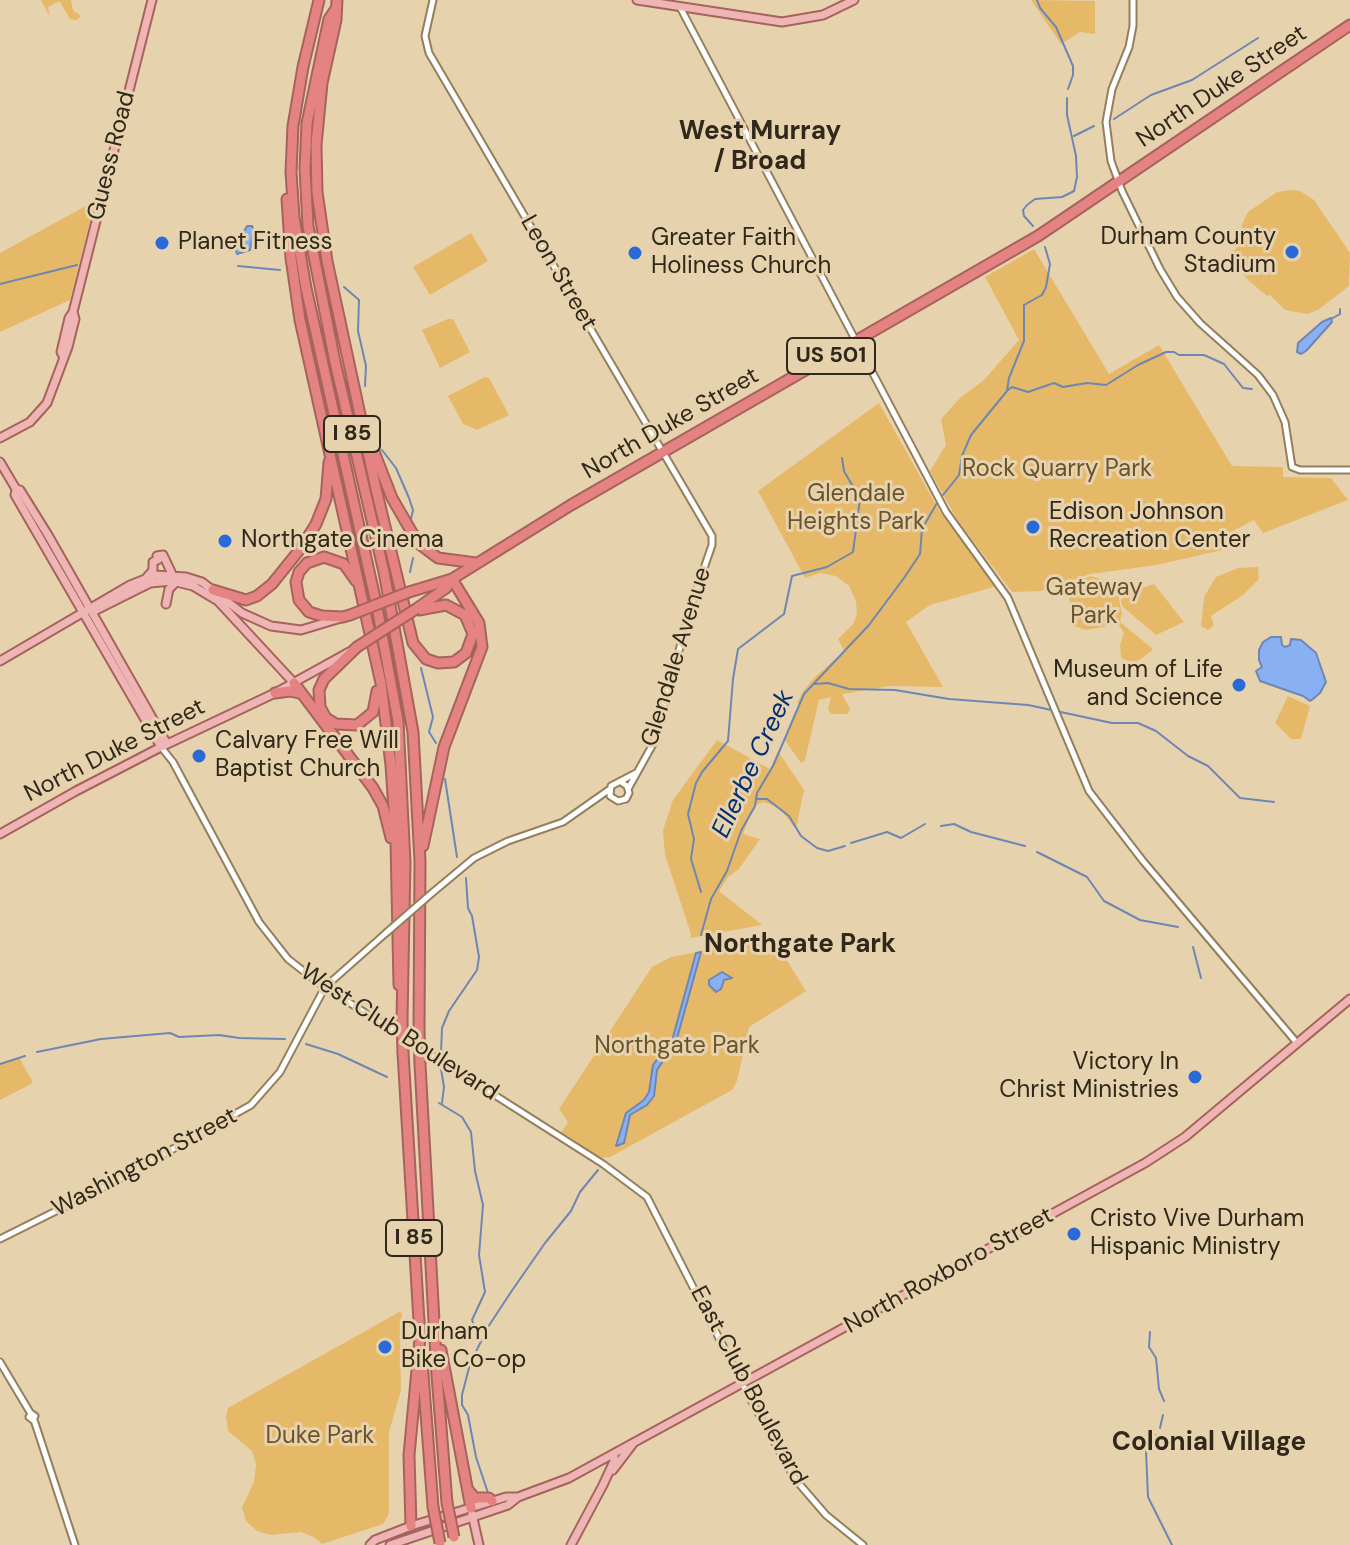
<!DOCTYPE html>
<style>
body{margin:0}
canvas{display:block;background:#e7d2ae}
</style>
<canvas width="1350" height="1545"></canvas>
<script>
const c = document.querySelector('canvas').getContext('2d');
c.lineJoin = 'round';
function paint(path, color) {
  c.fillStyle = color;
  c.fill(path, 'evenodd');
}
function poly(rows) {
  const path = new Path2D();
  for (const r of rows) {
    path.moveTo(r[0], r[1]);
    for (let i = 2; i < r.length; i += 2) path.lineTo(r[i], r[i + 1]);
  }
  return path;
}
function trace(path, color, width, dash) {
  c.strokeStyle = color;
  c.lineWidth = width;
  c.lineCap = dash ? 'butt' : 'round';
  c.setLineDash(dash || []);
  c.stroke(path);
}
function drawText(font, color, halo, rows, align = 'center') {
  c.font = font + ' "DM Sans",sans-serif';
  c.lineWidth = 6;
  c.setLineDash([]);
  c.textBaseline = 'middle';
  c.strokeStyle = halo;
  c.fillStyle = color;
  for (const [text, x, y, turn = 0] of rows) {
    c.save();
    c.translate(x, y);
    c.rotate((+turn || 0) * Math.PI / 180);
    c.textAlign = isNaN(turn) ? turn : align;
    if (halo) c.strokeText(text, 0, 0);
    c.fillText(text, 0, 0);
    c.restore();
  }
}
const green = poly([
 [41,0,71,0,73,10,81,16,77,20,70,19,60,2,57,2,48,7,50,17],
 [1031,0,1095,1,1095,34,1080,32,1061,44],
 [1291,190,1300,191,1314,200,1350,253,1349,286,1318,310,1307,314,1285,310,1270,295,1267,296,1247,279,1229,256,1238,246,1242,224,1248,212,1277,192],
 [95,201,70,300,0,332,0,253],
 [471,233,488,261,430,295,413,267],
 [1034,249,1109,374,1159,345,1232,466,1283,467,1283,477,1331,478,1348,500,1263,533,1254,520,1233,531,1222,550,1157,565,1090,574,1041,591,1012,592,958,521,930,471,946,445,941,419,960,398,984,380,1019,340,985,277],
 [448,319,453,319,470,352,440,368,422,330],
 [485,377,489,378,509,415,477,430,463,424,448,396],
 [879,403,940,512,997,586,930,605,906,622,943,687,890,686,842,694,850,709,848,714,831,714,828,709,831,697,819,700,805,760,801,763,784,739,801,704,797,703,804,690,815,677,844,651,838,639,853,624,857,614,856,601,849,586,836,576,820,573,805,578,758,491],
 [1258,567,1259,579,1243,595,1211,616,1214,625,1208,630,1201,626,1204,597,1216,577,1238,568],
 [1091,576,1115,583,1122,589,1119,599,1122,614,1120,622,1153,649,1144,657,1134,663,1121,658,1120,645,1124,633,1118,624,1086,630,1074,626,1067,587],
 [1154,584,1184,622,1156,635,1123,607,1121,602,1125,590,1136,590],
 [1288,696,1310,706,1301,739,1291,739,1275,723],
 [717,740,770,769,778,751,804,790,796,829,779,808,764,802,754,805,743,834,760,839,739,869,728,877,719,891,762,925,690,938,691,934,665,855,663,830,673,800],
 [745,943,765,943,781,951,806,991,749,1027,737,1081,732,1090,610,1157,600,1158,561,1133,568,1122,559,1109,652,967,671,957],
 [19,1057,33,1083,0,1100,0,1063],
 [401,1311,403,1323,400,1340,401,1390,389,1432,389,1514,383,1524,322,1544,314,1537,301,1532,270,1535,257,1531,246,1521,242,1507,254,1482,256,1464,252,1451,228,1431,226,1417,228,1408]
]);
const water = poly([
 [247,226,252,226,254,230,250,250,237,254,235,248,247,226],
 [1331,318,1332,322,1306,351,1301,354,1297,352,1298,343,1322,322,1331,318],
 [1271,637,1281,637,1282,645,1285,647,1290,645,1291,639,1301,640,1316,653,1326,682,1320,693,1313,699,1310,701,1303,696,1260,681,1256,671,1262,667,1259,660,1259,650,1263,642,1271,637],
 [701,952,676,1042,657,1070,654,1096,647,1105,630,1115,624,1143,616,1146,626,1113,644,1100,649,1092,653,1065,673,1037,696,953,701,952],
 [722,972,732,978,724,980,721,989,716,992,709,985,709,980,722,972]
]);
const stream = poly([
 [1037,0,1040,8,1056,27,1073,66,1073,75,1068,89],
 [1114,119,1151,95,1192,80,1258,38],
 [1074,136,1094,126],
 [1033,226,1024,216,1023,210,1027,205,1035,199,1062,197,1074,191,1077,177,1076,156,1067,115,1067,98],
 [238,266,280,270],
 [0,284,77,265],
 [344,287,359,300,358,331,366,366,365,386],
 [1331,319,1340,314,1340,309],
 [1008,390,1012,387,1028,392,1054,383,1063,387,1087,383,1106,385,1138,365,1166,352,1174,352,1179,355,1204,355,1224,364,1243,388,1252,389],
 [382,450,396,468,409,498,413,510,411,519],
 [943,495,959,475,962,456,971,435,1007,391,1009,378,1024,341,1024,305,1042,295,1046,287,1050,264,1045,247],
 [410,572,413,558],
 [421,668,433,717,429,732,436,743],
 [814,684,828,683,849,689,895,690,949,699,1028,705,1112,723,1138,723,1156,731,1188,756,1208,766,1240,798,1274,802],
 [445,779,457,857],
 [757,799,767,799,789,816,801,836,817,848,828,851,845,846],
 [941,826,954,824,971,832,1025,846],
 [851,843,887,832,901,838,925,824],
 [1037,852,1087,877,1104,901,1140,920,1178,927],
 [701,892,691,859,694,839,688,814,696,783,702,772,728,741,733,679,738,649,784,614,792,576,827,567,853,552,860,499,844,471,842,458],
 [701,935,711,899,727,871,741,831,755,806,757,793,773,766,804,694,869,625,904,578,920,554,922,529,937,503],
 [1193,947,1201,978],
 [306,1044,338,1054,387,1077],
 [37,1052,101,1039,170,1033,179,1037,219,1035,239,1038,285,1039],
 [441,1052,442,1028,449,1011,477,970,479,957,472,916,468,908,466,878],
 [0,1064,25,1056],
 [441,1069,444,1087,442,1103],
 [439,1103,462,1117,471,1132,475,1171,483,1205,479,1255,485,1292,472,1320,480,1341],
 [1150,1332,1149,1347,1156,1358,1159,1389,1164,1401],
 [1160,1428,1163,1415],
 [1155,1435,1148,1443,1146,1451,1148,1497,1172,1545],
 [488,1493,476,1457,468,1415,462,1405,462,1395,470,1364,488,1327,511,1292,545,1243,571,1211,580,1192,598,1170]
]);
const minor = poly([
 [433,0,425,36,429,53,712,536,712,545,693,600,653,744,628,789],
 [1133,0,1133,26,1129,47,1112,89,1106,122,1111,161,1122,191,1160,269,1177,297,1200,323,1258,375,1273,395,1285,422,1292,467,1300,470,1350,470],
 [680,7,946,512,1008,598,1089,791,1143,861,1297,1043],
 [161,747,173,762,259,922,288,959,320,984,603,1164,647,1197,746,1391,795,1479,826,1515,863,1545],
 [621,782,627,786,629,793,626,799,618,801,610,796,611,786,636,773],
 [432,893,474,858,508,841,563,822,610,789],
 [0,1239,116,1181,251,1105,280,1072,325,987,386,933],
 [0,1362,31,1414],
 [32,1414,35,1416,33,1420,29,1417,32,1414],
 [34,1420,75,1545]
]);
const major = poly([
 [637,0,782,22,823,15,854,0],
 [63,356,61,352,69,318,73,312,152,0],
 [0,438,30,422,47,403,68,347,75,319,73,312],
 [0,462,16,489,15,495,161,747],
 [16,489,20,490,48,535,167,744],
 [157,556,163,555,173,576],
 [147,577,153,570,153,562,159,559],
 [166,604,169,589,176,582],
 [92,612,150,583,172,581,193,586,218,601,294,683],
 [0,661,130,585,155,575,186,577,202,582,242,613,271,626,301,630,341,618],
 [0,834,76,791,161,747,275,693,349,652],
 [613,1470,632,1445],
 [472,1514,479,1545],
 [370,1545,375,1540,411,1526,506,1497,518,1497,569,1478,1145,1163,1185,1137,1350,999],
 [390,1545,508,1505,518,1497],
 [571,1545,603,1485,614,1461,614,1455]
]);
const highway = poly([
 [319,0,303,67,293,126,291,172,294,217,306,288,377,607,398,721,405,863,402,1020],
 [337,0,336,20,322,83,316,145,317,192,327,261,376,489,413,643,426,659,438,663,454,662,466,653,473,634,465,615,446,605,419,610],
 [335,10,329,19,307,123,305,168,308,226,335,362,384,572,413,732,420,861,419,1031],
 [287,199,291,258,300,320,381,683,391,765,396,841,399,985],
 [373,449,392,498,418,543,438,558,476,563],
 [213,590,246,600,257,596,272,584,301,548,316,524,326,499,329,462],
 [409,592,452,579],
 [416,609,446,588,452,579,571,505,1038,236,1350,25],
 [350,615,343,617,322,616,309,612,299,600,296,582,299,572,307,563,324,557,344,564,356,581],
 [357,647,324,679,319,690,320,707,326,718,336,724,357,725,373,712,377,691],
 [294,683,373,788,383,806,391,838],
 [275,693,290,691,299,693],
 [423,846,444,747,482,647,479,623,452,579],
 [403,1053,420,1338,409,1455,411,1526],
 [420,1064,437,1376,447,1503],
 [441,1350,471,1508],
 [422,1361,433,1507],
 [469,1491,475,1498,489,1498,492,1501]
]);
const minorBridge = poly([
 [386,933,432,893]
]);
const highwayBridge = poly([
 [350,615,409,592],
 [357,647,416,609],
 [402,1020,403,1053],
 [419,1031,420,1064],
 [447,1503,454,1537],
 [433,1507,440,1543]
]);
const markers = [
 [162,243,8,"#2a6ad7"],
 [1292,252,8,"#2a6ad7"],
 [635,253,8,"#2a6ad7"],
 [1033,527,8,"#2a6ad7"],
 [225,541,8,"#2a6ad7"],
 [1239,685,8,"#2a6ad7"],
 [199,756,8,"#2a6ad7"],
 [1195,1077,8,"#2a6ad7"],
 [1074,1234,8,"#2a6ad7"],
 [385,1347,8,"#2a6ad7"]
];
const shields = [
 [831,356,88],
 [352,434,56],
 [414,1238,56]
];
const shieldNames = [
 ["US 501",831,356],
 ["I 85",352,434],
 ["I 85",414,1238]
];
const streetNames = [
 ["North Duke Street",1222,87,-34],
 ["Guess Road",112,156,-76],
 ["Leon Street",558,273,60],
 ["North Duke Street",671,424,-30],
 ["Glendale Avenue",677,657,-73],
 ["North Duke Street",115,751,-27],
 ["West Club Boulevard",399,1033,33],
 ["Washington Street",145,1163,-28],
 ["North Roxboro Street",949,1271,-29],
 ["East Club Boulevard",748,1386,62]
];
const poiNames = [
 ["Durham County",1276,238,"right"],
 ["Stadium",1276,266,"right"],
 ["Greater Faith",651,239],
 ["Holiness Church",651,267],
 ["Planet Fitness",178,243],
 ["Edison Johnson",1049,513],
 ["Recreation Center",1049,541],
 ["Northgate Cinema",241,541],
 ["Museum of Life",1223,671,"right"],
 ["and Science",1223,699,"right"],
 ["Calvary Free Will",215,742],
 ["Baptist Church",215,770],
 ["Victory In",1179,1063,"right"],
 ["Christ Ministries",1179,1091,"right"],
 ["Cristo Vive Durham",1090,1220],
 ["Hispanic Ministry",1090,1248],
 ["Durham",401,1333],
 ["Bike Co-op",401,1361]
];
const parkNames = [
 ["Rock Quarry Park",1057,470],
 ["Glendale",856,495],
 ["Heights Park",856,523],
 ["Gateway",1094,589],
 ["Park",1094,617],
 ["Northgate Park",677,1047],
 ["Duke Park",320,1437]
];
const neighbourhoodNames = [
 ["West Murray",760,132],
 ["/ Broad",760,162],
 ["Northgate Park",800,945],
 ["Colonial Village",1209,1443]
];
const waterNames = [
 ["Ellerbe Creek",754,764,-65]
];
paint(green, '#e6b968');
paint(water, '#89b0f3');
trace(water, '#6e87b2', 2);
trace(stream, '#6e87b2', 2);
trace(minor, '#927f5d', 9);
trace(major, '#a6635e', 11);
trace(highway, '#a6635e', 13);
trace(minor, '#fff', 5);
trace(major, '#efb5b5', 7);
trace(highway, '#e58383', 9);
trace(minorBridge, '#927f5d', 9, []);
trace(highwayBridge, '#a6635e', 13, []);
trace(minorBridge, '#fff', 5);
trace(highwayBridge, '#e58383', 9);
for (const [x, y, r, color] of markers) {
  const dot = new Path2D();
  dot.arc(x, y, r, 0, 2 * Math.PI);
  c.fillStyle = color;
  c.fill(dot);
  trace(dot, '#e7d2ae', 3);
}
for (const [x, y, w] of shields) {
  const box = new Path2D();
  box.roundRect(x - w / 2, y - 18, w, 36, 6);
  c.fillStyle = '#e7d2ae';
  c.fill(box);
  trace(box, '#30281a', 2);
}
drawText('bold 22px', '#30281a', null, shieldNames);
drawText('24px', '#30281a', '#e7d2ae', streetNames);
drawText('24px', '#30281a', '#e7d2ae', poiNames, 'left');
drawText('24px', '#6a542b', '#e7d2ae', parkNames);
drawText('bold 26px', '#30281a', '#e7d2ae', neighbourhoodNames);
drawText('italic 26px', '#032e74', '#e7d2ae', waterNames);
</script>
